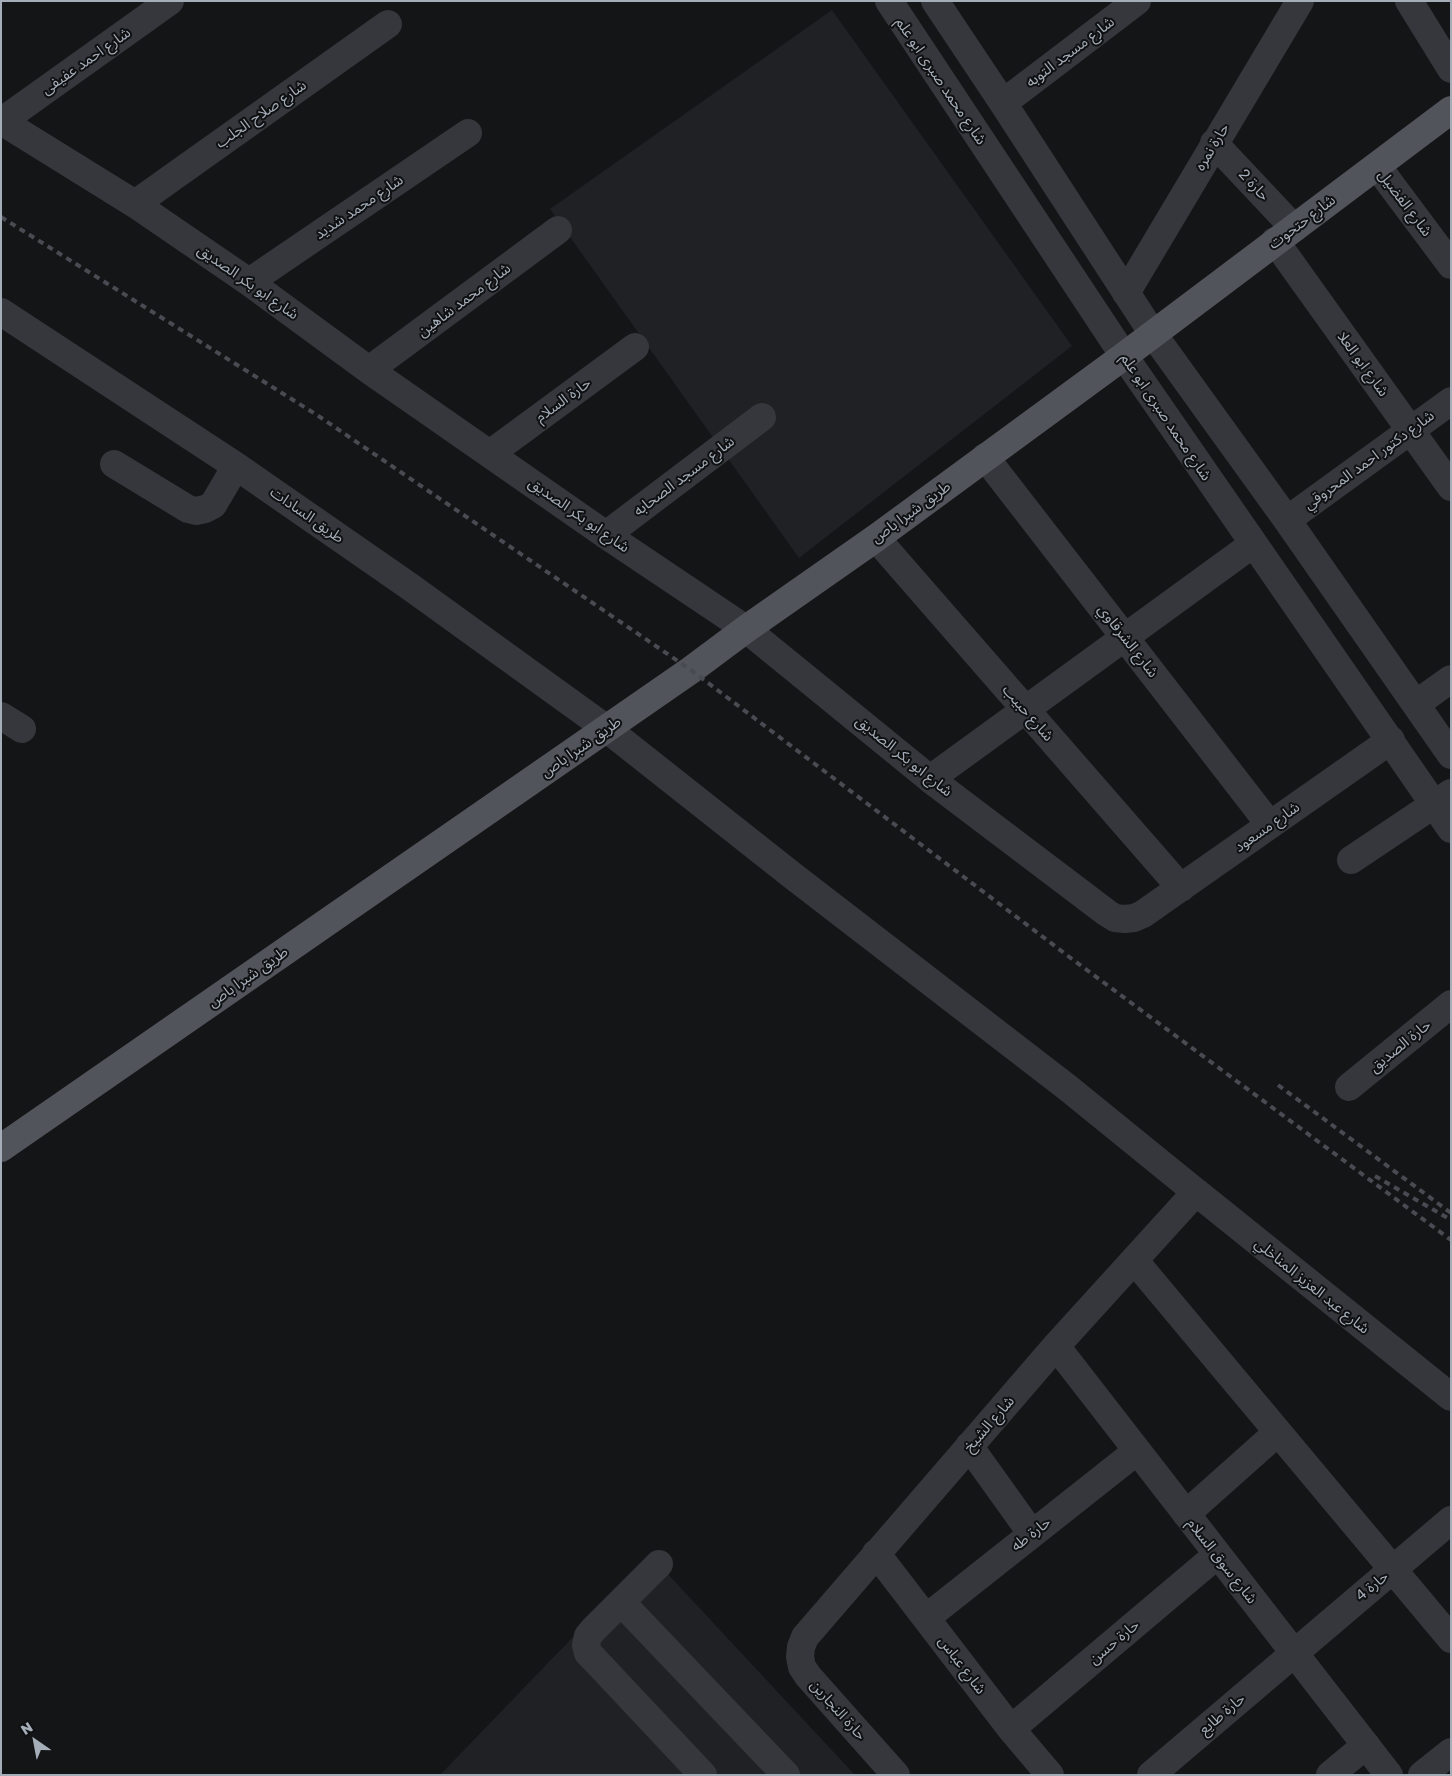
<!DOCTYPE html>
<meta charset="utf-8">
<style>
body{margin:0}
#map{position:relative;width:1452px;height:1776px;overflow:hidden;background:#141517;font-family:"Golos Text",sans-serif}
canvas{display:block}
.frame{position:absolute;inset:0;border:2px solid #a5adb8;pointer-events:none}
.north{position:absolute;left:10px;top:1716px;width:50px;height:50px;-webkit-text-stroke:4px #0f1012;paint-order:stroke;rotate:327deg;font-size:14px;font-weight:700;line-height:20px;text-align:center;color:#a5adb8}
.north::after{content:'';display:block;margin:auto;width:18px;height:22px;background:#a5adb8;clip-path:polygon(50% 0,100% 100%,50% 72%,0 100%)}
</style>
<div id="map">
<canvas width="1452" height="1776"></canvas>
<div class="frame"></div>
<div class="north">N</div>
</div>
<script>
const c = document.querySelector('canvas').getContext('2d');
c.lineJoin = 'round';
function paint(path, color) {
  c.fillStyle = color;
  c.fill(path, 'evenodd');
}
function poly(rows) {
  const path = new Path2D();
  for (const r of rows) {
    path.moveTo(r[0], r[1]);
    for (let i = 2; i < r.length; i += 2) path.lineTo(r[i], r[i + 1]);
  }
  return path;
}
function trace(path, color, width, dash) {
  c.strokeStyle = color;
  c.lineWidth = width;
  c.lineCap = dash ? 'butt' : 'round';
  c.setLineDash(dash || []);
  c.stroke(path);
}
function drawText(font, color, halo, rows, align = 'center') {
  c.font = font + ' "Golos Text","Noto Sans Arabic",sans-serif';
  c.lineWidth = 4;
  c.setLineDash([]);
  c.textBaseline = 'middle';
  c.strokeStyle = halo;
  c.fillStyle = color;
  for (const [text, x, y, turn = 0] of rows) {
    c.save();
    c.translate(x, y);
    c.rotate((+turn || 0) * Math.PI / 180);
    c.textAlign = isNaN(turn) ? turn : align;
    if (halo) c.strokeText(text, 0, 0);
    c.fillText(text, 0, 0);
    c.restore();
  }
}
const built = poly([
 [832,10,1072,346,799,558,550,209],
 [651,1556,855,1775,440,1775]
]);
const minor = poly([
 [889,1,1124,356,1451,829],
 [935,1,1003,103,1153,334,1287,520,1451,755],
 [1409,1,1451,69],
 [1003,103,1137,1],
 [1,121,135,204,249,282,369,370,606,535,746,629,930,779,1107,913,1115,918,1125,919,1134,918,1143,914,1391,740],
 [2,121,170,1],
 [1214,143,1294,228],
 [1377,166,1451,265],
 [135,204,388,24],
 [1275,241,1451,487],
 [249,282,468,133],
 [1126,293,1300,1],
 [1,312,236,466,409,586,607,729,793,876,1068,1088,1196,1192],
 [369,370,558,230],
 [491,453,635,347],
 [985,457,1270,825],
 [114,464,188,509,196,511,205,509,213,505,236,466],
 [1287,520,1451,401],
 [606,535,762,417],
 [876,538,1181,888],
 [1416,704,1451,679],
 [1,716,22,729],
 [930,779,1253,544],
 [1351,860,1451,793],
 [1349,1087,1451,1004],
 [1134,1260,1451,1639],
 [1056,1346,1389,1775],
 [969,1446,1032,1534],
 [1186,1514,1278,1432],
 [876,1553,1011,1729,1050,1775],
 [659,1564,593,1630,588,1636,586,1645,588,1653,594,1659,703,1775],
 [621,1602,786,1775],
 [926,1618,1137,1451],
 [1011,1729,1217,1555],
 [896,1775,808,1676,802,1667,800,1657,801,1647,805,1637,1056,1346,1196,1192,1451,1397],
 [1151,1775,1451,1520],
 [1330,1775,1366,1745],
 [1422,1775,1451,1752]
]);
const major = poly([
 [1,1148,691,670,746,629,876,538,1124,356,1451,110]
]);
const rail = poly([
 [1,217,317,415,691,670,1072,959,1451,1240],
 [1278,1085,1451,1213],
 [1375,1176,1451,1220]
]);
const streetNames = [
 ["شارع مسجد التوبه",1070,52,-37],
 ["شارع احمد عفيفى",86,61,-35],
 ["شارع محمد صبرى ابو علم",941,81,56],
 ["شارع صلاح الجلب",261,114,-35],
 ["حارة نمره",1212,147,-59],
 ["حارة 2",1254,185,47],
 ["شارع الفضيل",1405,203,53],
 ["شارع محمد شديد",359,207,-34],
 ["شارع حتحوت",1302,222,-37],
 ["شارع ابو بكر الصديق",248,282,35],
 ["شارع محمد شاهين",464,300,-37],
 ["شارع ابو العلا",1363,364,54],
 ["حارة السلام",563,400,-36],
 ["شارع محمد صبرى ابو علم",1166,417,56],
 ["شارع دكتور احمد المحروقي",1369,460,-36],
 ["شارع مسجد الصحابه",684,476,-37],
 ["طريق شبرا باص",911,512,-36],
 ["طريق السادات",307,515,35],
 ["شارع ابو بكر الصديق",579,515,35],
 ["شارع الشرقاوي",1128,641,52],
 ["شارع حبيب",1028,713,49],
 ["طريق شبرا باص",581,747,-35],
 ["شارع ابو بكر الصديق",904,756,39],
 ["شارع مسعود",1267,827,-35],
 ["طريق شبرا باص",248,977,-35],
 ["حارة الصديق",1400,1046,-39],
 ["شارع عبد العزيز المناخلي",1312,1286,39],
 ["شارع الشيخ",989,1424,-49],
 ["حارة طه",1031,1534,-38],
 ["شارع سوق السلام",1222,1561,52],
 ["حارة 4",1372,1586,-40],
 ["حارة حسن",1114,1642,-40],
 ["شارع عباس",962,1665,53],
 ["حارة النجارين",838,1710,48],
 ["حارة طايع",1222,1714,-40]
];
paint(built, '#202124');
trace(minor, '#35373c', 28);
trace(major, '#51545b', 28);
trace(rail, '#484b51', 4, [6, 5]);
drawText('15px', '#a5adb8', '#0f1012', streetNames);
</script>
